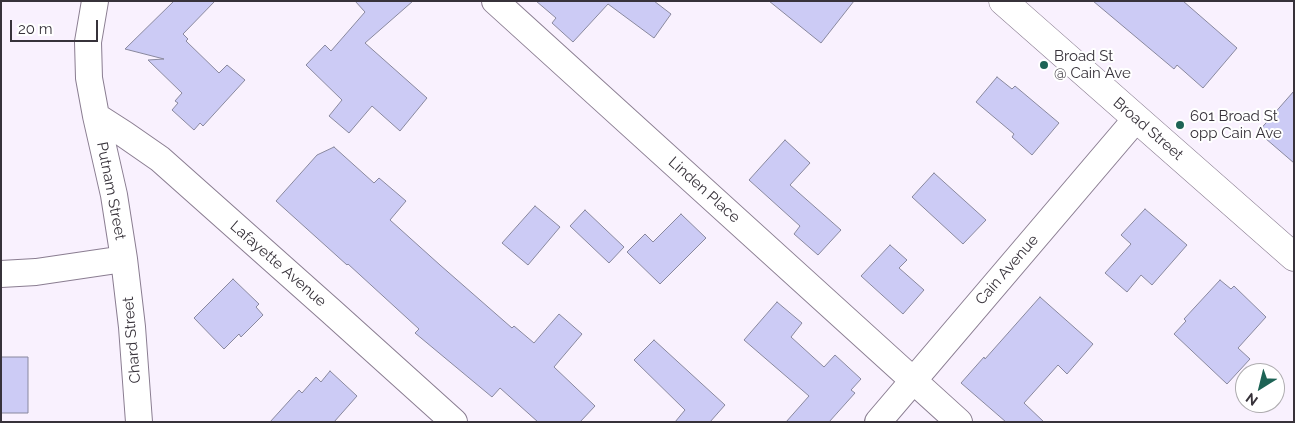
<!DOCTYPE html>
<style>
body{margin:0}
#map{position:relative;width:1295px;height:423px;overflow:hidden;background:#f9f1fe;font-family:Raleway,sans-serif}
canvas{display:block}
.frame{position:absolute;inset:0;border:2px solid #37323a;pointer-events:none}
.north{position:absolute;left:1235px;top:363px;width:50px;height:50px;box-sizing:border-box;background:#fff;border:1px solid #afadb0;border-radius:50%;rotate:216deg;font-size:14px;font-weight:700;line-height:20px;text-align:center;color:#37323a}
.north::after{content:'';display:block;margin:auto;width:18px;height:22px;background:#1d6355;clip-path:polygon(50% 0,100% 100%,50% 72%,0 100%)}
.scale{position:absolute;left:10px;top:20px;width:88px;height:22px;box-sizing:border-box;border:2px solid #37323a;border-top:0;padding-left:6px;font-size:15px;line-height:18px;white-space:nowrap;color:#37323a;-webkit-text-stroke:4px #fff;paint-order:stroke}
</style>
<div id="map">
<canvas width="1295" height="423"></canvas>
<div class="frame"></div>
<div class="north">N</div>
<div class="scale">20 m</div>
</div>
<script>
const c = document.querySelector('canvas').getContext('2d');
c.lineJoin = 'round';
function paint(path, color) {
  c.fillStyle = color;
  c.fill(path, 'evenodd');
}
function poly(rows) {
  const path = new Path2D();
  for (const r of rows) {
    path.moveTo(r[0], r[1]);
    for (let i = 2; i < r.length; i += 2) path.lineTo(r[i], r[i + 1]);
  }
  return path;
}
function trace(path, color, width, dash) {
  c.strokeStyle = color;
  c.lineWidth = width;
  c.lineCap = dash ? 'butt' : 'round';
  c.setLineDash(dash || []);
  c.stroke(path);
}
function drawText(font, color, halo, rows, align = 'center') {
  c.font = font + ' Raleway,sans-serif';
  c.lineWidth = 4;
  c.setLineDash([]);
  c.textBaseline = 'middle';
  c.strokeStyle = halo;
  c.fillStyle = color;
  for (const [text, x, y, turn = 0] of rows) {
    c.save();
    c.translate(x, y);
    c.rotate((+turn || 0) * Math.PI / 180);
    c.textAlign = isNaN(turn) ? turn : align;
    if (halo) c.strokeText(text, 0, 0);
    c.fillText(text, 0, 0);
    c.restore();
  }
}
const building = poly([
 [174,1,215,1,183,34,188,39,186,41,219,73,227,65,245,80,203,126,200,123,194,130,172,110,178,103,175,101,182,93,148,60,164,59,125,49,174,1],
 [355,1,413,1,365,43,427,98,400,131,372,106,349,133,329,116,342,100,306,65,325,45,331,51,365,12,355,1],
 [536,1,654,1,671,14,654,38,608,4,573,42,552,23,556,18,536,1],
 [769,1,854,1,821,43,769,1],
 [1093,1,1183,1,1237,48,1203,88,1177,65,1174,69,1093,1],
 [997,77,1012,89,1015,86,1059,123,1032,155,1012,137,1014,134,976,102,997,77],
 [1294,91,1294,163,1258,132,1294,91],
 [785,140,810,163,790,185,841,230,818,255,794,234,800,226,749,180,785,140],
 [334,147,374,183,379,178,406,201,390,220,440,265,512,328,514,326,534,343,559,314,582,334,554,367,595,406,580,422,538,422,500,388,492,397,415,333,419,329,348,264,347,265,276,201,317,155,334,147],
 [934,173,986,220,963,244,912,197,934,173],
 [535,206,560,227,528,265,502,243,535,206],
 [1145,209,1187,245,1152,285,1141,275,1127,292,1105,273,1131,244,1121,235,1145,209],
 [585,210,624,247,609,263,570,226,585,210],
 [681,214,706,238,660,284,627,252,645,234,653,242,681,214],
 [890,245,907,260,899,268,924,290,903,314,861,276,890,245],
 [233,279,259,304,256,307,263,315,241,337,239,334,224,349,194,318,233,279],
 [1220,280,1231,289,1234,286,1266,317,1238,348,1250,359,1227,384,1174,334,1186,321,1184,319,1220,280],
 [1040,297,1093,344,1067,374,1058,365,1024,403,1044,422,1006,422,961,383,984,357,985,359,1040,297],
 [777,302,802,323,791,337,824,367,835,355,861,379,851,390,855,393,829,422,786,422,809,396,744,340,777,302],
 [654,340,725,405,710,422,675,422,685,410,634,360,654,340],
 [1,357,28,357,28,413,1,413,1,357],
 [330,371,357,396,334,422,270,422,299,390,302,393,316,377,321,382,330,371]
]);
const minor = poly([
 [495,1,959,422],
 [96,116,124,134,160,159,332,312,454,422],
 [124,259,132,327,139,422],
 [1,274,36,272,124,259,114,195,96,116,89,78,88,42,95,1],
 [878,422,1136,119]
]);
const secondary = poly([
 [1003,1,1294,257]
]);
const markers = [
 [1044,65,5,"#1d6355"],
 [1180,125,5,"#1d6355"]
];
const poiNames = [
 ["Broad St",1054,56],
 ["@ Cain Ave",1054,73],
 ["601 Broad St",1190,116],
 ["opp Cain Ave",1190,133]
];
const streetNames = [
 ["Broad Street",1148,129,41],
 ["Linden Place",704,190,42],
 ["Putnam Street",111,191,79],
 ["Lafayette Avenue",278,264,41],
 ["Cain Avenue",1007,270,-49],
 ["Chard Street",132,340,-95]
];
paint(building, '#cccbf5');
trace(building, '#89889e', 1);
trace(minor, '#8a7d91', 28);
trace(secondary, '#8a7d91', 29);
trace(minor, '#fff', 26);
trace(secondary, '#fff', 28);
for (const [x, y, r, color] of markers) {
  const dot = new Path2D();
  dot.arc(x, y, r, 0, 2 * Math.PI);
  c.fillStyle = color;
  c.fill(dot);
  trace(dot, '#fff', 2);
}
drawText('15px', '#37323a', '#fff', poiNames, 'left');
drawText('15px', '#37323a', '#fff', streetNames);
</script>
